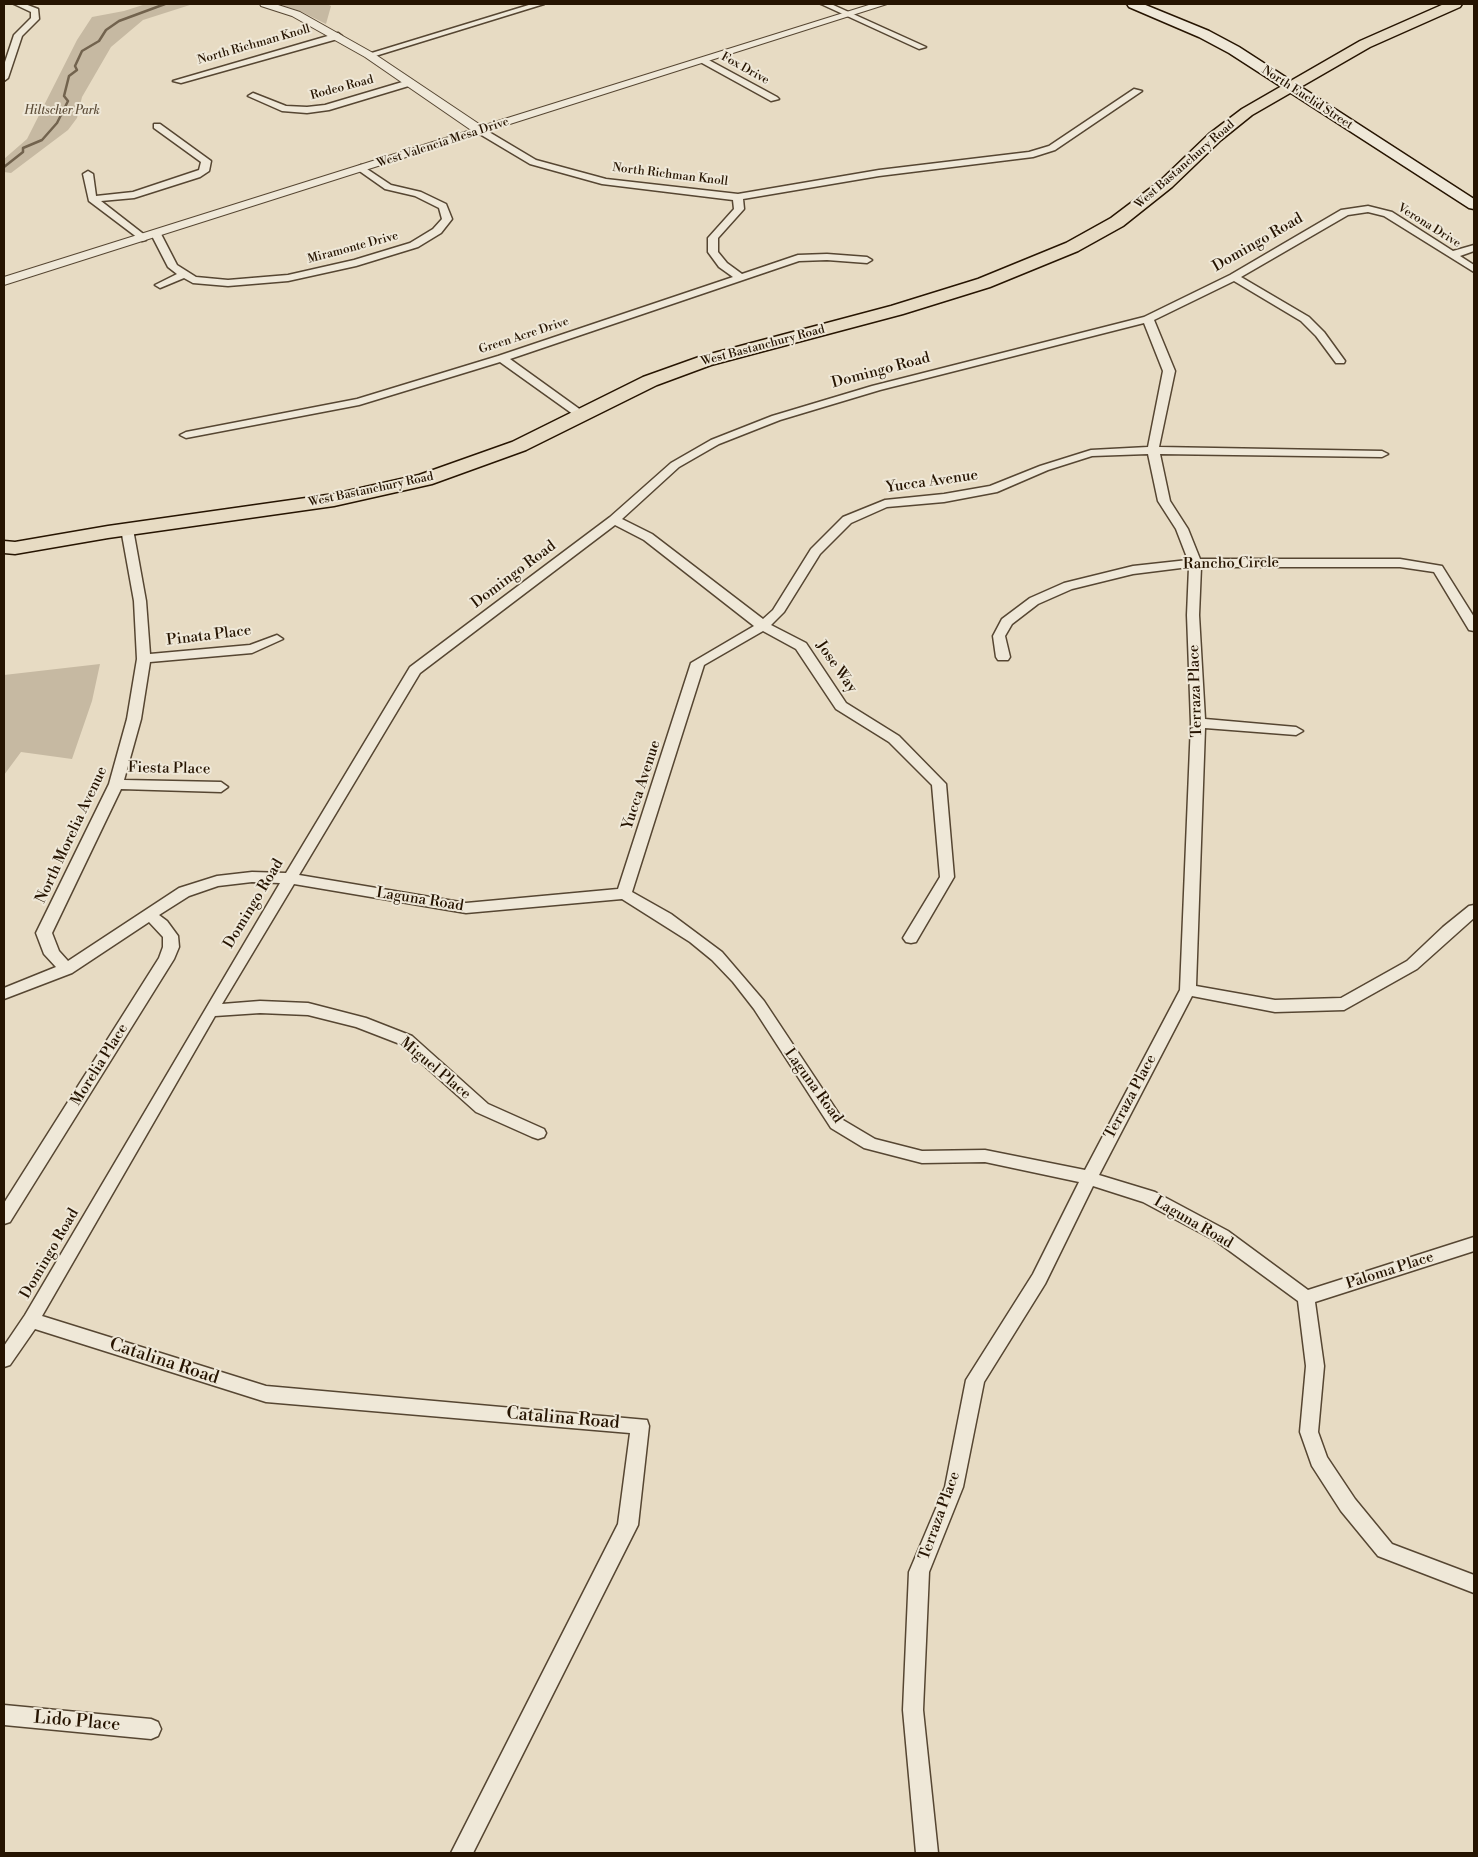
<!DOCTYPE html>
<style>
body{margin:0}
#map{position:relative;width:1478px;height:1857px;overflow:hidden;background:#e7dbc3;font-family:"Libre Bodoni",serif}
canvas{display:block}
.frame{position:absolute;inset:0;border:5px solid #261401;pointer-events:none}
</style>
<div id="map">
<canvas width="1478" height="1857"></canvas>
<div class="frame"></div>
</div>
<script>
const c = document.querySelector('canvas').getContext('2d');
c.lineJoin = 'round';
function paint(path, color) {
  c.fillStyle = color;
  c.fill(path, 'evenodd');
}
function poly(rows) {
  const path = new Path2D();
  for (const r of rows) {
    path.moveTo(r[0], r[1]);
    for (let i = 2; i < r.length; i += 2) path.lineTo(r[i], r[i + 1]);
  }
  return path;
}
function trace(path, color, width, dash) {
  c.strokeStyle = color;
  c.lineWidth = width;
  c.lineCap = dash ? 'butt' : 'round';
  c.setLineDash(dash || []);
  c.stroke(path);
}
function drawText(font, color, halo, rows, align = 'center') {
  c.font = font + ' "Libre Bodoni",serif';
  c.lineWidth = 4;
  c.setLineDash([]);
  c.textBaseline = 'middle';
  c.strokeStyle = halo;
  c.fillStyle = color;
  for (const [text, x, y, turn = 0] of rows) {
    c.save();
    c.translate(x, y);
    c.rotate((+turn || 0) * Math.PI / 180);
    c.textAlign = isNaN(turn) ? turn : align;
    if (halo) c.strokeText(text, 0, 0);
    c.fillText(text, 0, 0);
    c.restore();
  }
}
const green = poly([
 [146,4,193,4,143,20,111,47,82,97,77,118,68,130,11,173,4,172,4,159,27,139,77,40,92,17,124,11],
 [278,4,327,4,331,6,326,24,300,11],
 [100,664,92,701,72,759,21,752,4,775,4,675]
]);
const stream = poly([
 [4,167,23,152,23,148,42,140,57,123,68,101,64,96,69,76,77,70,75,66,82,51,99,41,106,30,119,21,165,4]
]);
const minor = poly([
 [14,4,25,4,38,9,39,19,22,36,8,78,4,81,4,65,14,35,31,18,31,12,14,4],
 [532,4,544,4,372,57,365,55,532,4],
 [821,4,831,4,926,47,919,49,821,4],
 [338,33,342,36,341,38,181,83,173,81,338,33],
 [705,58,777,97,779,99,771,101,702,63,701,61,705,58],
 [409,80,414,83,412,85,329,110,307,113,282,111,248,96,253,93,286,106,307,107,325,105,409,80],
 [1134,89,1142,91,1055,150,1033,157,879,176,743,199,744,209,718,238,718,252,727,263,742,274,798,255,827,254,867,257,872,260,867,263,827,260,799,261,510,359,585,413,585,417,577,417,500,362,359,405,186,438,180,435,186,432,357,399,498,356,733,277,719,267,708,252,708,238,734,209,733,200,602,184,530,164,478,133,478,129,484,129,536,160,606,179,738,194,879,170,1029,152,1049,146,1134,89],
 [154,124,160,124,211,161,209,171,200,177,134,198,101,201,146,236,146,240,142,241,89,201,83,174,88,171,93,174,96,196,133,192,199,170,201,162,154,128,154,124],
 [361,165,391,185,421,192,446,204,452,219,441,233,418,247,356,266,288,281,228,286,193,283,184,278,160,288,155,285,177,274,168,267,151,234,156,231,161,234,177,265,196,277,228,280,288,275,354,260,410,243,433,229,442,219,439,208,415,196,385,189,358,170,356,168,361,165],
 [1368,206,1392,212,1453,251,1474,245,1474,251,1460,256,1474,265,1474,272,1384,216,1368,212,1348,215,1241,277,1309,317,1324,332,1345,361,1344,363,1336,363,1316,336,1301,321,1234,281,1154,320,1175,371,1159,447,1382,451,1388,454,1382,457,1160,454,1170,501,1188,529,1200,559,1400,559,1442,566,1474,617,1474,631,1469,630,1434,572,1400,567,1201,567,1199,615,1205,719,1296,727,1303,731,1296,735,1205,728,1196,986,1275,1000,1341,998,1407,961,1443,927,1469,906,1474,905,1474,918,1417,969,1344,1010,1275,1012,1192,996,1099,1175,1155,1192,1228,1231,1308,1290,1474,1237,1474,1251,1315,1302,1324,1366,1318,1432,1327,1457,1355,1499,1392,1544,1474,1575,1474,1593,1378,1556,1341,1511,1312,1466,1300,1432,1306,1366,1298,1301,1216,1241,1143,1202,1093,1186,1045,1284,984,1382,963,1487,929,1572,923,1710,938,1853,916,1853,903,1710,909,1572,945,1487,966,1380,1033,1274,1079,1182,985,1162,922,1163,864,1148,831,1128,754,1009,733,982,712,960,690,942,622,899,466,913,294,884,222,1004,260,1001,308,1003,366,1018,412,1036,488,1104,544,1129,546,1133,544,1137,538,1139,532,1137,476,1112,400,1044,356,1027,308,1015,260,1013,215,1016,42,1316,266,1386,647,1420,649,1426,638,1525,473,1853,451,1853,618,1524,630,1433,266,1402,35,1329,10,1365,4,1367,4,1346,25,1315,280,883,252,882,218,886,189,896,159,915,167,921,178,936,179,947,174,959,10,1222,4,1224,4,1203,159,958,163,947,163,937,149,922,72,973,4,999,4,988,56,967,44,954,36,933,109,784,127,719,137,659,134,601,121,529,127,525,133,529,146,601,150,654,250,645,277,635,283,639,252,653,150,662,141,719,124,780,221,782,228,787,221,792,121,789,52,933,59,951,68,961,179,888,217,876,252,872,286,873,410,667,610,517,671,463,711,440,772,416,872,386,1144,317,1230,275,1341,210,1368,206],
 [1144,323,1163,371,1148,447,1091,450,1040,466,990,486,944,494,885,500,843,517,811,549,773,610,763,619,652,534,622,519,679,467,719,444,780,420,880,390,1144,323],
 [1148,454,1158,501,1176,529,1188,560,1133,566,1064,583,1030,598,1002,619,993,636,996,657,998,660,1008,660,1010,657,1005,636,1012,624,1038,604,1072,589,1133,574,1189,567,1187,615,1191,723,1180,990,1085,1170,985,1150,922,1151,875,1139,843,1120,764,1001,722,952,671,914,632,892,704,665,763,631,796,649,836,709,889,742,932,785,940,877,903,938,906,942,911,943,916,942,954,877,946,784,899,736,846,703,806,643,771,625,784,612,820,554,851,523,887,507,944,502,997,492,1048,470,1092,456,1148,454],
 [615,525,644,540,754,626,691,663,618,889,466,903,299,875,420,673,615,525],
 [4,1705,151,1719,158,1722,161,1729,158,1736,151,1739,4,1725,4,1705]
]);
const tertiary = poly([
 [260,4,275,4,300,12,373,53,482,126,872,4,887,4,4,285,4,277,471,130,365,57,292,16,261,6,260,4]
]);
const secondary = poly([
 [1127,4,1143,4,1209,31,1239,47,1474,199,1474,209,1469,208,1229,53,1199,37,1129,7,1127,4]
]);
const primary = poly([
 [1444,4,1462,4,1460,7,1370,47,1252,115,1221,140,1172,187,1123,226,1078,251,990,287,903,314,711,365,657,385,526,450,432,484,334,506,108,538,15,554,4,553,4,541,15,542,108,526,334,494,419,475,512,442,643,377,699,357,891,306,978,279,1066,243,1111,218,1160,181,1209,134,1242,109,1360,41,1444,4]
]);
const farStreetnames = [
 ["North Richman Knoll",254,45,-16],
 ["Fox Drive",745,69,29],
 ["Rodeo Road",342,88,-15],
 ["North Euclid Street",1307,98,33],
 ["West Valencia Mesa Drive",443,143,-18],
 ["West Bastanchury Road",1185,165,-41],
 ["North Richman Knoll",670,175,7],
 ["Verona Drive",1429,226,32],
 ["Miramonte Drive",353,248,-15],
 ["Green Acre Drive",524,336,-18],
 ["West Bastanchury Road",763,346,-15],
 ["West Bastanchury Road",371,490,-12]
];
const farParknames = [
 ["Hiltscher Park",62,111]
];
const streetNames = [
 ["Domingo Road",1258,243,-30],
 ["Domingo Road",881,371,-15],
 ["Yucca Avenue",932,482,-8],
 ["Rancho Circle",1231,564,-1],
 ["Domingo Road",514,575,-37],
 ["Pinata Place",209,636,-7],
 ["Jose Way",836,667,55],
 ["Terraza Place",1196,691,-92],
 ["Fiesta Place",169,769,1],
 ["Yucca Avenue",642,785,-72],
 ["North Morelia Avenue",72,835,-65],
 ["Laguna Road",420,900,9],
 ["Domingo Road",254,904,-59],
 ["Morelia Place",100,1065,-58],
 ["Miguel Place",435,1069,40],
 ["Laguna Road",813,1086,54],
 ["Terraza Place",1131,1097,-62],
 ["Laguna Road",1193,1223,30],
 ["Domingo Road",50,1254,-60],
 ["Paloma Place",1390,1271,-18],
 ["Terraza Place",940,1516,-70]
];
const nearStreetnames = [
 ["Catalina Road",164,1362,18],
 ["Catalina Road",563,1419,5],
 ["Lido Place",77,1722,5]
];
paint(green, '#c6b9a2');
trace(stream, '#72634e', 2.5);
trace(minor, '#564632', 3);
trace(tertiary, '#564632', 2);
trace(secondary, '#261401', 3);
trace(primary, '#261401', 3);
paint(minor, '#efe8d8');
paint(tertiary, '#efe8d8');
paint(secondary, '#efe8d8');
paint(primary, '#e7dbc3');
drawText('12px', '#261401', '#efe8d8', farStreetnames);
drawText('italic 12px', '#5e4e39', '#efe8d8', farParknames);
drawText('15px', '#261401', '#efe8d8', streetNames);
drawText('18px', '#261401', '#efe8d8', nearStreetnames);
</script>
